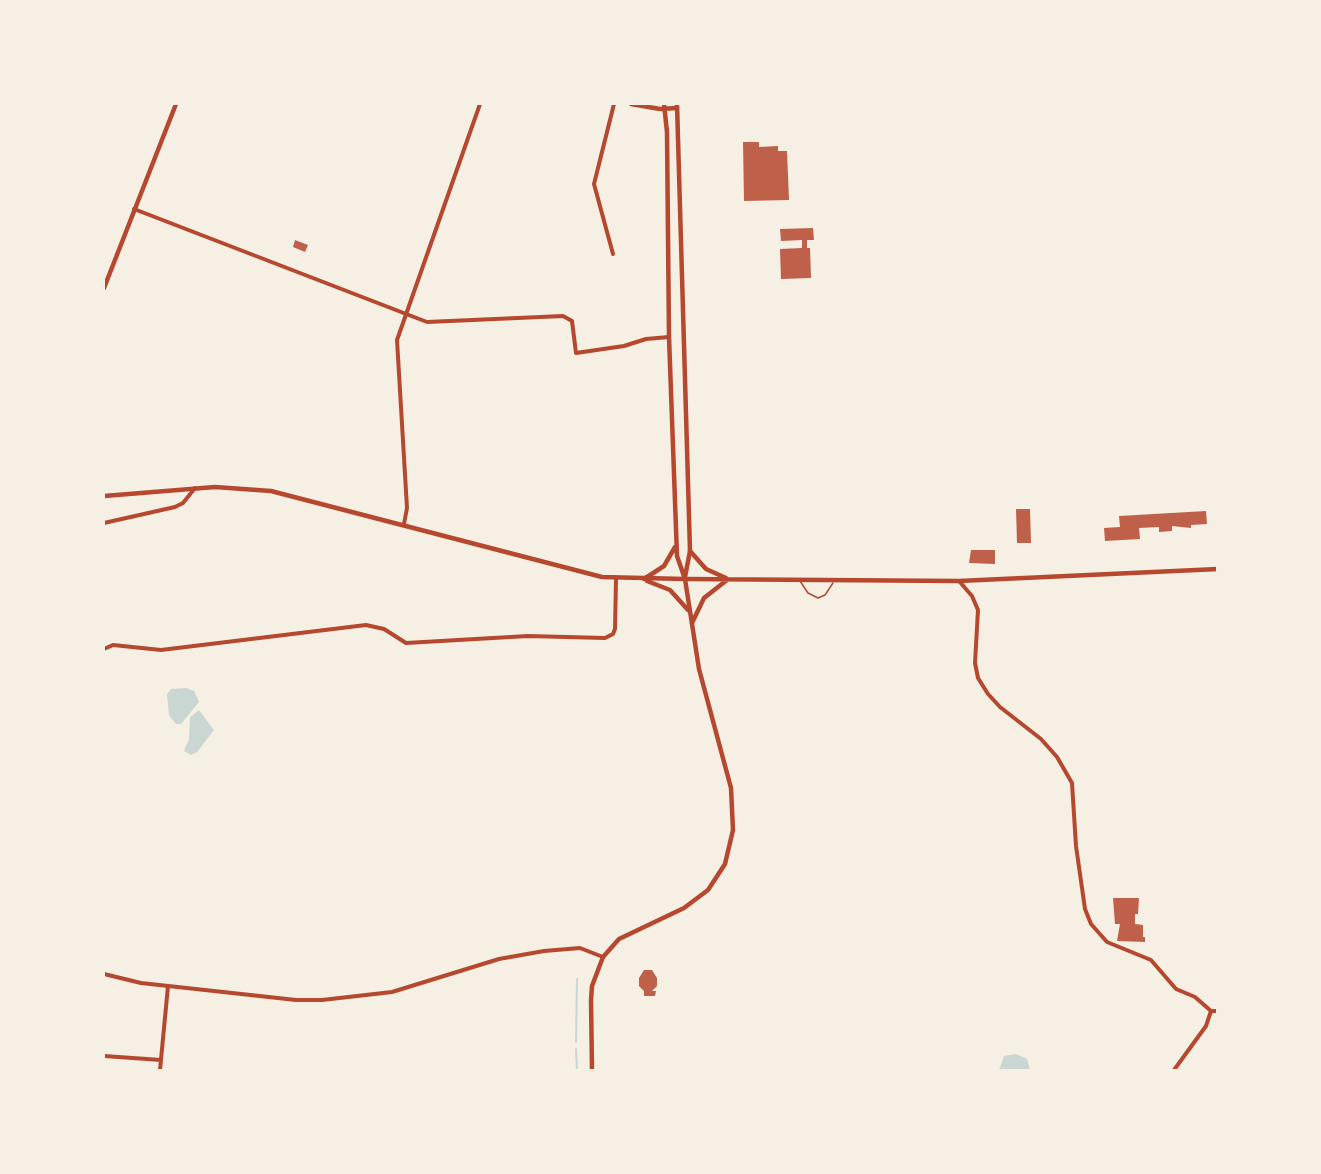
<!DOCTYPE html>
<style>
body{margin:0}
#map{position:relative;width:1321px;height:1174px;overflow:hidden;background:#f6efe4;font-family:Lato,sans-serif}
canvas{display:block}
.frame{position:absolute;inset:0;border:105px solid #f6efe4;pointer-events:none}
</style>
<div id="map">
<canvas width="1321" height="1174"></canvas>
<div class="frame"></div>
</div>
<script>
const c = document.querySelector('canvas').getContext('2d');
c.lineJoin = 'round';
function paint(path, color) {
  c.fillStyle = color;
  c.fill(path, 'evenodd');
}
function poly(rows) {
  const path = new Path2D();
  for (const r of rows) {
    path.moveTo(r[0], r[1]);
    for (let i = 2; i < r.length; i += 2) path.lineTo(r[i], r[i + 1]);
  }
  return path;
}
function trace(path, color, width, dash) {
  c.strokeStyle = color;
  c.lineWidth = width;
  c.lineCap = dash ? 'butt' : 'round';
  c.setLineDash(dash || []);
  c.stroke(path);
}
const water = poly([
 [186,688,194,691,199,702,181,724,176,724,169,715,167,694,171,689],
 [199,710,214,730,197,752,191,755,184,751,189,739,190,717],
 [1016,1054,1027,1059,1030,1070,999,1070,1004,1056]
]);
const stream = poly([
 [576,1042,577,979],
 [576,1049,577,1070]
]);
const building = poly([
 [743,142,759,142,759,147,778,146,778,151,787,151,789,200,744,201],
 [813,228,814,240,807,240,807,248,810,248,811,278,781,279,780,249,802,248,802,240,781,241,780,229],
 [295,240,308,245,305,252,293,247],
 [1016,509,1030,509,1031,543,1017,543],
 [1206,511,1207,524,1191,525,1191,528,1172,526,1172,531,1159,532,1159,527,1139,528,1140,539,1105,541,1104,528,1120,527,1119,516],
 [971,550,995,550,995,564,969,563],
 [1113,898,1139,898,1138,914,1135,914,1135,924,1143,925,1143,937,1145,937,1145,942,1117,941,1120,924,1115,924],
 [644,970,652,970,657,978,657,986,652,991,656,991,655,996,644,996,644,991,639,986,639,978]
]);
const service = poly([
 [800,581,808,593,818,598,825,595,833,583]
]);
const minor = poly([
 [134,209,427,322,563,316,572,321,576,353,624,346,646,339,669,337],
 [613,254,594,184,614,104],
 [104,523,175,507,183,503,195,488],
 [404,524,407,508,397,340,480,104],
 [959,581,972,596,978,610,975,663,978,678,988,694,1000,707,1041,739,1057,757,1072,783,1076,846,1085,909,1091,924,1107,942,1151,960,1176,989,1195,997,1211,1011,1218,1011],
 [104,649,113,645,161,650,366,625,384,629,406,643,528,636,605,638,613,634,615,629,616,579],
 [104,974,141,983,296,1000,322,1000,392,992,499,959,544,951,580,948,603,957],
 [104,1056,161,1060],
 [160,1070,168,986],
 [1174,1070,1206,1026,1211,1011]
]);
const tertiary = poly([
 [631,104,660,109,677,108],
 [104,288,176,104],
 [690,551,706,569,726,578],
 [685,579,959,581,1218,569],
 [692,623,704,598,727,580]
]);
const secondary = poly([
 [677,104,690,551,685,577],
 [104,496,215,487,271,491,602,577,685,579],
 [644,579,664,566,675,547],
 [647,581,670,590,688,610],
 [592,1070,591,1000,592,986,603,957,619,939,684,908,708,890,725,864,733,830,731,788,699,669,685,579,677,556,669,337,667,132,664,104]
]);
paint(water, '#c9d6d2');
trace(stream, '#c9d6d2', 2);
paint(building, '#bf614a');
trace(service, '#b5482f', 1.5);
trace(minor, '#b5482f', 4);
trace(tertiary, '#b5482f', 4.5);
trace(secondary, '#b5482f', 4.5);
</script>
